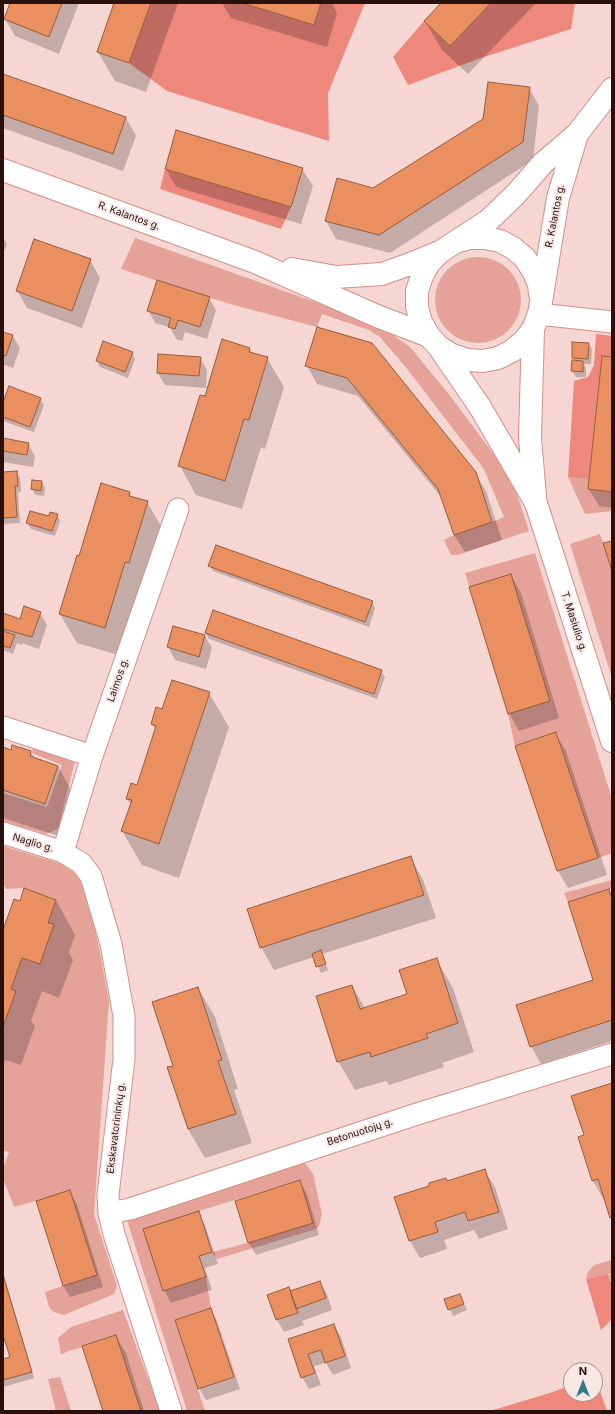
<!DOCTYPE html>
<meta charset="utf-8">
<style>
body{margin:0}
#map{position:relative;width:615px;height:1414px;overflow:hidden;background:#f5d6d2;font-family:Inter,sans-serif}
canvas{display:block}
.frame{position:absolute;inset:0;border:4px solid #2a100d;pointer-events:none}
.north{position:absolute;left:563px;top:1362px;width:40px;height:40px;box-sizing:border-box;background:#f7e8e5;border:1px solid #a5928f;border-radius:50%;rotate:0deg;font-size:11px;font-weight:700;line-height:16px;text-align:center;color:#2a100d}
.north::after{content:'';display:block;margin:auto;width:14px;height:18px;background:#337a84;clip-path:polygon(50% 0,100% 100%,50% 72%,0 100%)}
</style>
<div id="map">
<canvas width="615" height="1414"></canvas>
<div class="frame"></div>
<div class="north">N</div>
</div>
<script>
const c = document.querySelector('canvas').getContext('2d');
c.lineJoin = 'round';
function paint(path, color) {
  c.fillStyle = color;
  c.fill(path, 'evenodd');
}
function poly(rows) {
  const path = new Path2D();
  for (const r of rows) {
    if (r.length === 3) {
      path.moveTo(r[0] + r[2], r[1]);
      path.arc(r[0], r[1], r[2], 0, 2 * Math.PI);
      continue;
    }
    path.moveTo(r[0], r[1]);
    for (let i = 2; i < r.length; i += 2) path.lineTo(r[i], r[i + 1]);
  }
  return path;
}
function trace(path, color, width, dash) {
  c.strokeStyle = color;
  c.lineWidth = width;
  c.lineCap = dash ? 'butt' : 'round';
  c.setLineDash(dash || []);
  c.stroke(path);
}
function drawText(font, color, halo, rows, align = 'center') {
  c.font = font + ' Inter,sans-serif';
  c.lineWidth = 4;
  c.setLineDash([]);
  c.textBaseline = 'middle';
  c.strokeStyle = halo;
  c.fillStyle = color;
  for (const [text, x, y, turn = 0] of rows) {
    c.save();
    c.translate(x, y);
    c.rotate((+turn || 0) * Math.PI / 180);
    c.textAlign = isNaN(turn) ? turn : align;
    if (halo) c.strokeText(text, 0, 0);
    c.fillText(text, 0, 0);
    c.restore();
  }
}
const green = poly([
 [135,238,360,318,387,331,410,347,451,397,498,460,517,494,529,531,458,555,451,555,444,540,454,535,492,522,504,517,484,469,404,365,380,337,369,330,322,314,317,327,230,304,121,269],
 [478,300,43],
 [568,477,589,479,612,492,612,511,585,514],
 [600,534,612,571,612,678,570,544],
 [535,553,612,799,612,853,598,858,557,733,515,746,508,714,465,573],
 [34,744,75,761,58,829,46,834,3,821,3,793,47,807,62,765,32,753],
 [3,846,62,864,77,875,90,900,109,1001,94,1214,117,1286,114,1294,64,1315,54,1312,49,1307,45,1292,97,1274,70,1191,14,1207,3,1178,3,1169,9,1152,3,1150,3,1027,11,989,22,958,40,964,53,924,48,923,56,900,24,888,6,889,3,882],
 [612,880,612,888,568,902,564,893],
 [299,1162,306,1164,313,1174,322,1214,319,1226,316,1229,217,1259,212,1252,248,1243,313,1223,300,1180,199,1211,163,1291,206,1277,211,1308,175,1320,205,1411,187,1411,127,1220],
 [612,1260,612,1273,586,1279,588,1272,594,1265],
 [123,1310,160,1411,141,1411,116,1335,61,1354,58,1338,71,1327],
 [60,1377,63,1386,71,1411,56,1411,48,1379]
]);
const forest = poly([
 [151,3,242,3,314,25,321,3,365,3,328,93,329,141,167,91,129,63],
 [491,3,575,3,571,29,478,59,408,85,393,57,424,21,450,46],
 [165,169,291,207,281,229,160,189],
 [596,334,612,336,612,357,602,356,589,479,568,477,574,381,588,377,594,365],
 [608,1274,612,1286,612,1319,601,1330,586,1279],
 [595,1377,607,1411,490,1411,553,1392,571,1385,571,1394,595,1394]
]);
const shadow = poly([
 [11,3,79,3,59,54,15,36,5,19],
 [116,3,178,3,146,92,115,81,98,52],
 [222,3,332,3,337,13,327,47,231,18],
 [442,3,536,3,468,74,442,50,425,21],
 [3,75,126,118,136,136,123,171,3,128],
 [529,88,539,106,533,160,390,253,336,239,326,221,373,189,484,120],
 [166,169,302,169,313,186,301,224,176,187],
 [3,238,7,244,3,255],
 [90,260,100,278,82,328,27,308,17,290],
 [209,298,216,310,207,339,185,332,182,341,176,339,170,327,155,323,148,310],
 [317,329,475,473,486,491,502,540,465,552,454,535,442,498,358,396,317,384,307,366],
 [3,333,13,336,20,348,13,368,3,364],
 [104,342,132,353,135,359,128,378,100,367,97,361],
 [589,344,592,349,591,364,584,364,586,368,586,377,576,377,572,371,575,361,573,358],
 [250,349,252,354,267,358,284,387,265,449,261,447,242,509,196,495,180,466,205,397],
 [200,358,207,370,206,388,165,385,158,373],
 [612,358,612,508,599,506,589,489],
 [40,399,44,405,34,432,3,421,3,405],
 [3,439,28,444,35,456,33,467,3,462],
 [16,472,20,478,21,492,18,492,20,523,3,524,3,473],
 [42,482,45,488,44,496,35,495,32,489],
 [129,492,132,498,147,502,164,531,122,656,77,643,60,614,80,557],
 [57,515,60,521,55,536,31,529,27,523],
 [210,566,372,602,375,608,369,627,213,571],
 [511,575,521,593,559,718,519,731,509,713],
 [40,613,47,625,39,649,22,643,22,645,17,643,13,654,3,650,3,614,21,620],
 [206,633,381,671,385,677,377,699,209,639],
 [205,636,212,648,206,669,175,660,168,647],
 [209,693,229,727,179,878,142,865,122,831,131,805,127,799,137,786,156,730,152,724,163,711],
 [556,734,566,751,607,875,568,888,558,871,516,747],
 [3,748,11,751,31,752,35,759,58,766,77,801,65,838,3,818],
 [410,857,423,880,436,918,322,954,328,970,321,973,314,957,274,970,261,947],
 [608,890,612,896,612,1041,541,1064,531,1046,595,981],
 [56,900,75,935,69,953,73,960,59,998,42,991,31,1021,35,1026,21,1065,5,1060,3,1066,3,933,20,902],
 [436,959,453,988,474,1052,442,1063,444,1067,389,1085,386,1081,355,1090,338,1061,352,986,365,1008,408,995],
 [198,988,215,1017,238,1089,234,1090,252,1143,205,1158,188,1129,168,1068,174,1066],
 [612,1084,612,1220,607,1205,593,1181,585,1135],
 [484,1170,495,1187,508,1229,479,1239,474,1230,444,1240,447,1249,420,1258,410,1241,447,1182],
 [300,1181,307,1194,319,1235,256,1255,249,1243],
 [70,1192,77,1204,103,1287,70,1297,63,1285],
 [198,1212,205,1225,218,1264,205,1268,212,1290,171,1303,164,1290],
 [3,1272,34,1378,3,1387,3,1360,11,1358,3,1331],
 [612,1274,612,1283,609,1275],
 [320,1282,327,1294,332,1310,302,1321,304,1325,284,1332,277,1320,268,1295,291,1292],
 [460,1295,467,1310,453,1316,446,1300],
 [210,1309,217,1321,240,1389,206,1400,199,1388],
 [334,1325,341,1337,351,1368,333,1375,326,1363,314,1366,321,1385,309,1389,302,1377,290,1340],
 [116,1336,126,1353,144,1411,104,1411]
]);
const building = poly([
 [10,3,62,3,49,37,4,19,10,3],
 [114,3,151,3,129,63,97,52,114,3],
 [242,3,321,3,314,25,242,3],
 [441,3,491,3,450,46,424,21,441,3],
 [3,74,126,117,113,154,3,115,3,74],
 [488,82,530,87,523,142,379,235,325,221,337,178,373,188,483,119,488,82],
 [176,130,303,168,291,207,165,169,176,130],
 [34,239,91,259,72,311,16,291,34,239],
 [157,280,210,297,200,327,178,320,175,329,168,327,171,318,147,311,157,280],
 [317,327,372,343,476,472,492,522,454,535,438,489,347,378,305,366,317,327],
 [3,332,13,335,6,356,3,355,3,332],
 [222,339,250,348,249,352,268,357,249,420,244,419,225,481,178,466,200,395,205,396,222,339],
 [103,341,133,352,125,372,96,361,103,341],
 [572,342,589,343,588,359,572,358,572,342],
 [158,354,201,357,199,376,157,373,158,354],
 [602,356,612,357,612,492,588,489,602,356],
 [572,360,583,361,583,372,571,371,572,360],
 [9,386,41,398,30,427,3,417,3,402,9,386],
 [3,438,29,443,27,455,3,451,3,438],
 [17,471,18,486,15,486,17,517,3,518,3,472,17,471],
 [32,480,42,481,41,491,31,489,32,480],
 [101,483,130,492,129,496,148,501,129,563,125,562,105,628,59,614,77,555,79,556,101,483],
 [30,511,49,516,50,512,58,514,52,531,26,523,30,511],
 [612,541,612,571,603,543,612,541],
 [216,545,373,601,365,622,208,566,216,545],
 [511,574,550,701,508,714,469,587,511,574],
 [24,606,41,612,32,637,3,629,3,613,20,619,24,606],
 [213,610,382,670,374,694,205,633,213,610],
 [173,626,205,635,199,657,167,647,173,626],
 [3,631,15,635,10,648,3,646,3,631],
 [172,680,210,692,159,844,121,831,132,800,126,799,131,783,137,785,156,726,151,724,156,707,162,709,172,680],
 [556,732,598,858,557,871,515,746,556,732],
 [12,745,31,751,30,756,58,766,45,804,3,790,3,747,11,750,12,745],
 [411,856,424,895,260,948,247,909,411,856],
 [24,888,56,900,48,923,54,924,40,964,22,958,11,989,16,991,3,1027,3,930,14,899,20,901,24,888],
 [609,889,612,899,612,1020,530,1047,516,1005,593,980,568,902,609,889],
 [321,950,326,964,316,967,312,954,321,950],
 [437,958,458,1023,426,1034,428,1038,371,1057,370,1052,337,1062,316,996,352,985,360,1009,407,994,399,970,437,958],
 [198,987,222,1060,218,1061,236,1114,188,1129,167,1067,173,1066,152,1002,198,987],
 [612,1083,612,1217,610,1218,598,1179,592,1181,578,1137,584,1135,571,1096,612,1083],
 [485,1169,499,1212,468,1221,465,1212,435,1222,438,1232,409,1241,394,1197,429,1186,429,1183,446,1178,447,1181,485,1169],
 [300,1180,313,1223,248,1243,235,1201,300,1180],
 [70,1190,97,1275,63,1286,36,1201,70,1190],
 [199,1211,212,1252,199,1256,206,1277,163,1291,143,1229,199,1211],
 [3,1275,32,1372,3,1380,3,1359,10,1357,3,1335,3,1275],
 [320,1281,326,1298,296,1309,290,1291,320,1281],
 [289,1287,298,1313,276,1320,267,1295,289,1287],
 [460,1294,464,1304,448,1310,444,1299,460,1294],
 [211,1308,234,1377,198,1389,175,1320,211,1308],
 [334,1324,345,1356,325,1363,321,1350,308,1354,315,1373,301,1378,288,1339,334,1324],
 [116,1335,141,1411,103,1411,82,1346,116,1335]
]);
const street = poly([
 [539,314,612,322],
 [3,727,92,756],
 [3,833,63,852,81,863,91,876,111,944,124,1016,124,1059,108,1195,109,1213,114,1234,171,1411],
 [63,852,92,756,178,509],
 [109,1213,130,1209,417,1114,612,1054]
]);
const primary = poly([
 [3,170,255,262,377,316,429,336],
 [459,241,470,238,485,238,500,241,513,248,525,258,533,271,539,284,540,294],
 [439,253,429,263,422,276,417,291,417,307,421,322,429,336,439,347,452,355,467,360,483,361,498,358,512,351,524,341,533,329,539,314,558,198,577,134],
 [292,269,336,277,382,274,410,264,440,252,489,220,516,194,543,163,577,134,612,89],
 [533,329,530,438,535,496],
 [439,347,480,407,536,503,612,741]
]);
const streetNames = [
 ["R. Kalantos g.",129,216,20],
 ["R. Kalantos g.",555,216,-79],
 ["T. Masiulio g.",574,622,72],
 ["Laimos g.",118,680,-71],
 ["Naglio g.",33,843,17],
 ["Ekskavatorininkų g.",116,1128,-83],
 ["Betonuotojų g.",360,1132,-18]
];
paint(green, '#e4a299');
paint(forest, '#ee887c');
paint(shadow, '#0003');
paint(building, '#ea9060');
trace(building, '#945b3d', 1);
trace(street, '#d58f86', 23);
trace(primary, '#d58f86', 24);
trace(street, '#fff', 21);
trace(primary, '#fff', 22);
drawText('10px', '#2a100d', '#f7e8e5', streetNames);
</script>
